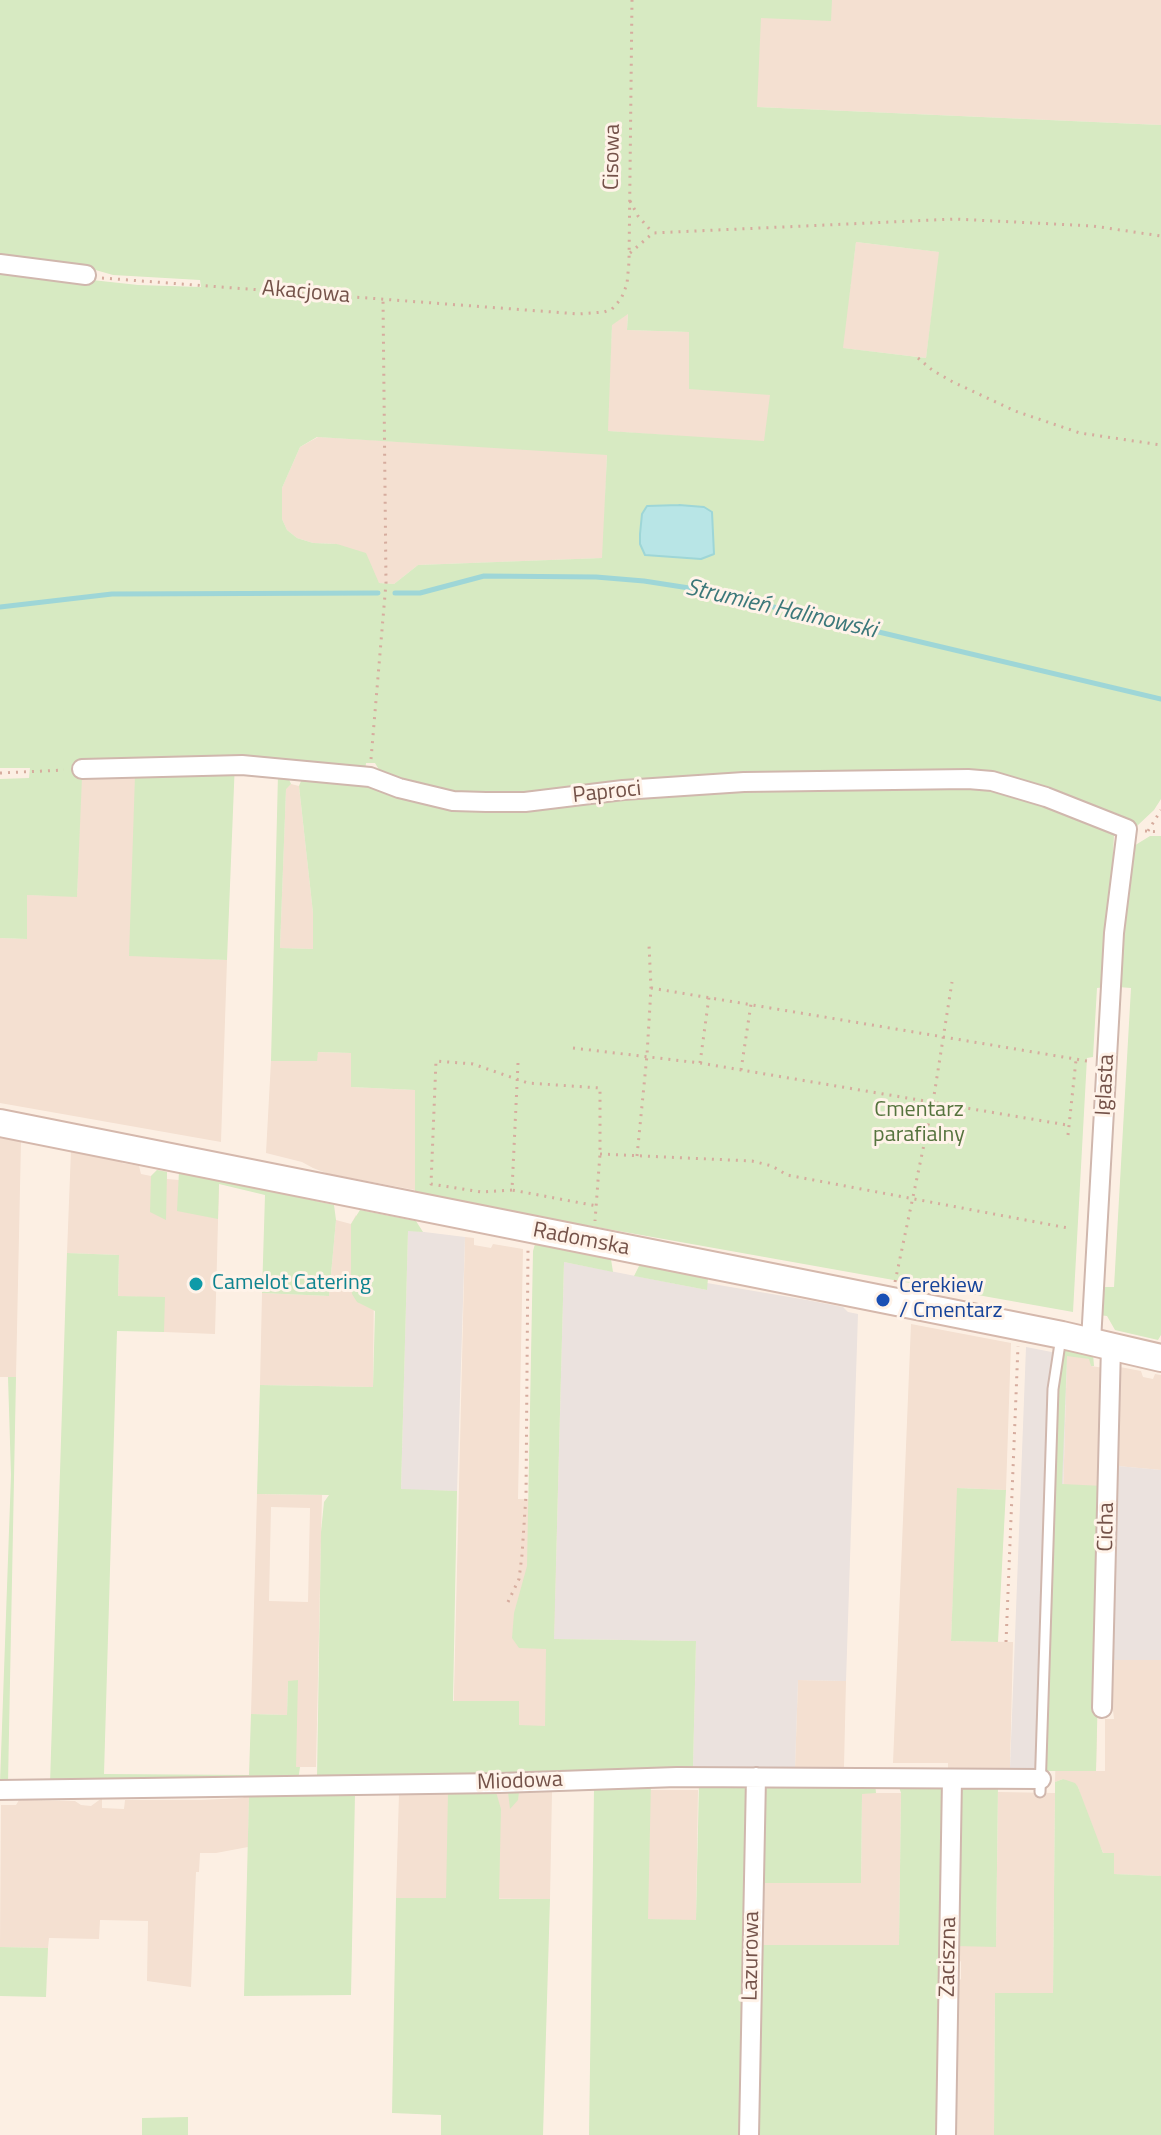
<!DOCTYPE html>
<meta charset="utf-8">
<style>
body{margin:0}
canvas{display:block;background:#fcefe3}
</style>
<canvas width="1161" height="2135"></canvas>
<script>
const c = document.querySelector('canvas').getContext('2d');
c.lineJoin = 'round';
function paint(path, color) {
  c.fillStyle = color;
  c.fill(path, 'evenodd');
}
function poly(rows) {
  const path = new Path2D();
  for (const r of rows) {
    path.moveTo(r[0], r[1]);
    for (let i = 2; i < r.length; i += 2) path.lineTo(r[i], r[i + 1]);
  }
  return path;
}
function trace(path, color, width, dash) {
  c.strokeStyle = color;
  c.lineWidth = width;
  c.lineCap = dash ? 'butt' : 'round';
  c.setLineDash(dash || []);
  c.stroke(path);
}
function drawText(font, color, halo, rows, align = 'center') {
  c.font = font + ' "Titillium Web",sans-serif';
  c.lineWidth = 6;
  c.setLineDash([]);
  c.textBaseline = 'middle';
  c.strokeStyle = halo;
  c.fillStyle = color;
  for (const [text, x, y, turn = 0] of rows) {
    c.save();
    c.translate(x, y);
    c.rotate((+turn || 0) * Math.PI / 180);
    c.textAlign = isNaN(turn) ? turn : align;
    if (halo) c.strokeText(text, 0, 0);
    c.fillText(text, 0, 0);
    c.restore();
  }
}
const residential = poly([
 [637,0,1161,0,1161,125,757,107],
 [856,242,940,252,926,358,842,348],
 [628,313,627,330,689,332,771,395,765,442,607,431,612,324],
 [318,437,607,454,603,558,418,565,394,584,379,583,337,544,313,543,297,538,287,530,282,519,282,488,300,447],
 [136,775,130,955,227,960,221,1142,0,1103,0,938,26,939,27,895,77,896,81,777],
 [291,784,299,786,313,913,313,949,280,948,286,788],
 [318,1052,351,1053,351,1087,415,1090,415,1190,329,1174,313,1168,302,1162,266,1153,271,1061,316,1061],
 [0,1138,21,1141,16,1377,0,1377],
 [71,1150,122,1160,122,1163,139,1166,141,1174,151,1176,157,1170,167,1172,167,1179,179,1180,185,1176,219,1184,215,1334,164,1332,164,1298,118,1296,119,1255,67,1253],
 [356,1215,374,1282,373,1387,260,1385,262,1293,329,1296,336,1220,351,1224],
 [465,1237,474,1238,474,1245,491,1248,493,1244,523,1249,518,1499,557,1500,552,1771,452,1776],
 [911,1324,1011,1343,1006,1490,958,1488,951,1641,1013,1642,1010,1768,948,1768,948,1763,893,1763],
 [1067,1355,1090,1359,1091,1366,1104,1368,1096,1771,1105,1771,1105,1719,1114,1719,1111,1692,1113,1660,1161,1660,1161,1876,1113,1874,1090,1824,1078,1787,1063,1779,1055,1782],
 [1120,1367,1141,1371,1143,1377,1153,1379,1155,1374,1161,1375,1161,1470,1117,1466],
 [257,1494,322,1495,316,1767,296,1767,288,1681,287,1715,251,1714],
 [271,1507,310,1508,308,1602,269,1601],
 [798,1680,846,1681,844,1767,795,1767],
 [650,1790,698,1790,696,1921,647,1919],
 [552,1792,550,1899,396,1898,399,1793],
 [998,1792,1055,1793,1053,1993,995,1993,994,2135,953,2135,955,1984,961,1979,961,1962,955,1953,955,1946,996,1946],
 [862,1793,901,1793,899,1945,763,1945,762,1883,861,1883],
 [249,1795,248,1847,216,1853,200,1853,199,1872,196,1872,191,1987,147,1981,148,1921,100,1920,99,1939,49,1938,48,1948,0,1947,1,1805,16,1805,19,1800,75,1801,81,1805,91,1806,102,1798,102,1808,124,1809,125,1800,201,1800,242,1798]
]);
const industrial = poly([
 [408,1230,465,1237,457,1491,401,1490],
 [564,1262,707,1290,707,1283,807,1300,843,1307,848,1312,858,1314,846,1681,798,1680,795,1767,693,1767,696,1641,554,1639],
 [1026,1347,1067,1355,1055,1771,1010,1768],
 [1117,1466,1161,1470,1161,1660,1113,1660]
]);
const green = poly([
 [0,0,832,0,831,21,761,18,757,107,1161,125,1161,799,1154,810,1137,826,1096,809,983,773,779,774,619,786,624,795,961,782,1006,790,1107,827,1114,835,1107,987,1097,988,1093,1057,1087,1058,1073,1312,585,1225,583,1230,415,1199,415,1090,351,1087,351,1053,318,1052,317,1061,271,1061,278,774,287,775,291,784,286,789,280,948,313,949,313,913,299,786,303,776,358,780,403,792,411,784,381,773,375,763,366,763,365,773,235,761,227,960,129,956,135,775,82,777,77,897,27,895,27,939,0,938,0,779,29,778,30,768,0,768,0,270,138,285,201,287,200,280,113,275,85,267,0,256],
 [856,242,939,252,926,358,843,348],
 [628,314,627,330,689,332,689,389,770,395,764,441,608,431,612,325],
 [317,437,607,455,602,558,418,565,394,584,379,583,366,553,337,544,313,543,297,538,287,530,282,519,282,488,300,447],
 [1150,836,1161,836,1161,1335,1158,1340,1115,1330,1107,1316,1099,1315,1101,1287,1114,1287,1131,988,1118,987,1129,849],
 [157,1170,167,1172,166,1220,150,1212,151,1176],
 [179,1171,334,1205,336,1220,329,1296,262,1293,265,1195,219,1184,218,1219,177,1211],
 [360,1210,416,1221,423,1232,408,1231,401,1489,457,1491,453,1701,519,1701,519,1725,545,1726,546,1649,519,1648,512,1638,514,1613,527,1566,533,1251,535,1244,611,1259,613,1272,564,1262,554,1639,696,1641,693,1767,699,1767,698,1773,317,1777,321,1532,324,1502,329,1495,257,1494,260,1385,373,1387,375,1311,357,1302,352,1294,351,1281,351,1224],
 [67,1253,119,1255,118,1296,165,1297,164,1332,117,1331,104,1774,249,1775,251,1714,287,1715,288,1681,298,1680,296,1767,300,1767,298,1781,50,1784],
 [640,1264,708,1278,707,1290,634,1276],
 [1065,1348,1093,1354,1094,1366,1091,1366,1089,1359,1067,1356,1062,1484,1103,1486,1096,1771,1046,1771,1054,1485,1059,1372],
 [8,1377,16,1377,8,1783,0,1783,11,1475],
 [957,1488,1006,1490,998,1642,951,1641],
 [1063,1779,1075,1783,1078,1787,1103,1853,1114,1853,1114,1874,1161,1876,1161,2135,994,2135,995,1993,1053,1993,1055,1793,1055,1782],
 [651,1782,648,1919,696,1920,699,1782,747,1787,744,2135,589,2135,594,1790,519,1792,518,1800,510,1809,508,1792,511,1787],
 [875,1783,876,1793,862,1794,861,1883,762,1883,765,1785],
 [944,1783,937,2135,759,2135,763,1945,899,1945,901,1793,898,1784],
 [959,1786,998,1786,996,1947,955,1946],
 [486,1789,496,1792,501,1809,499,1899,550,1899,543,2135,441,2135,441,2115,392,2113,396,1898,446,1898,448,1792],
 [355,1794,351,1995,244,1996,249,1795],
 [0,1947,48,1948,46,1997,0,1996],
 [188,2117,188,2135,142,2135,142,2118]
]);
const water = poly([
 [679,505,704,507,712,512,714,554,701,559,645,555,640,544,640,534,642,514,647,506,679,505]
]);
const stream = poly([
 [395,593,420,593,484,576,596,577,644,581,702,590,1161,699],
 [0,607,112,594,378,593]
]);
const path = poly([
 [630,201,638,216,653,233],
 [630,253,653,233,955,219,1093,226,1161,236],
 [102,278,579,314,604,312,612,309,621,299,627,284,629,262,632,0],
 [918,358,932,370,953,382,1015,411,1080,433,1161,445],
 [371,759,386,583,383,299],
 [0,773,64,770],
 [1145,831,1161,832],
 [1148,831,1161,810],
 [651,988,1087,1061],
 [573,1048,700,1063,1067,1125],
 [518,1063,512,1190,597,1206],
 [700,1063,709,997],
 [741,1070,751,1004],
 [1068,1135,1076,1060],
 [600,1154,752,1161,772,1166,787,1175,1068,1228],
 [637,1156,647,1055,651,988,649,945],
 [512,1190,481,1192,431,1184,436,1061,473,1064,528,1083,600,1088,600,1154,595,1221],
 [895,1282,933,1102,952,982],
 [508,1602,519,1579,522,1555,526,1495,528,1249],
 [1006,1642,1018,1346]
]);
const lane = poly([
 [1040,1792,1053,1389,1061,1337]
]);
const street = poly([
 [0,264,86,275],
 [82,769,242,765,370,777,399,788,453,801,486,802,525,802,623,790,744,782,968,779,992,781,1046,797,1127,829,1114,933,1091,1341],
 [1102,1708,1111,1346],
 [0,1790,500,1783,677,1777,1041,1779],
 [749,2135,756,1777],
 [946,2135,952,1779]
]);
const secondary = poly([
 [0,1123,1062,1335,1161,1358]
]);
const markers = [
 [196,1284,8,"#0f9aa8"],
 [883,1300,8,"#1a4fb4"]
];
const streetNames = [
 ["Cisowa",613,157,-89],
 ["Akacjowa",306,293,5],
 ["Paproci",607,793,-6],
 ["Iglasta",1106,1085,-87],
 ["Radomska",581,1240,11],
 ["Cicha",1107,1527,-89],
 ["Miodowa",520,1782,-2],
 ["Lazurowa",752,1956,-89],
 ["Zaciszna",949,1957,-89]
];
const parkNames = [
 ["Cmentarz",919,1111],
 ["parafialny",919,1136]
];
const cultureNames = [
 ["Camelot Catering",212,1284]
];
const transitNames = [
 ["Cerekiew",899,1287],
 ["/ Cmentarz",899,1312]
];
const waterNames = [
 ["Strumień Halinowski",781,610,13]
];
paint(residential, '#f4e0d1');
paint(industrial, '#ebe2de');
paint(green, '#d7eac2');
paint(water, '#b8e5e6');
trace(water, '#9ed6d7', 2);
trace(stream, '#9ed6d7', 5);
trace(lane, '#d0b7ad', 13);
trace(street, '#d0b7ad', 22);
trace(secondary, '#d5b8ac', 30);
trace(path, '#d6ac9e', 3, [2, 6]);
trace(lane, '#fff', 9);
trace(street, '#fff', 18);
trace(secondary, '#fff', 26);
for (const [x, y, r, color] of markers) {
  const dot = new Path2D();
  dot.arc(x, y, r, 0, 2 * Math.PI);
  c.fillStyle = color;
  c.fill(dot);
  trace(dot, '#fff3e9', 3);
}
drawText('22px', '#745249', '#fff3e9', streetNames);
drawText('22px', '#56743e', '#fff3e9', parkNames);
drawText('22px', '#0d838f', '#fff3e9', cultureNames, 'left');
drawText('22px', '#164399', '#fff3e9', transitNames, 'left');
drawText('italic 24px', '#3c787a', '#fff3e9', waterNames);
</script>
